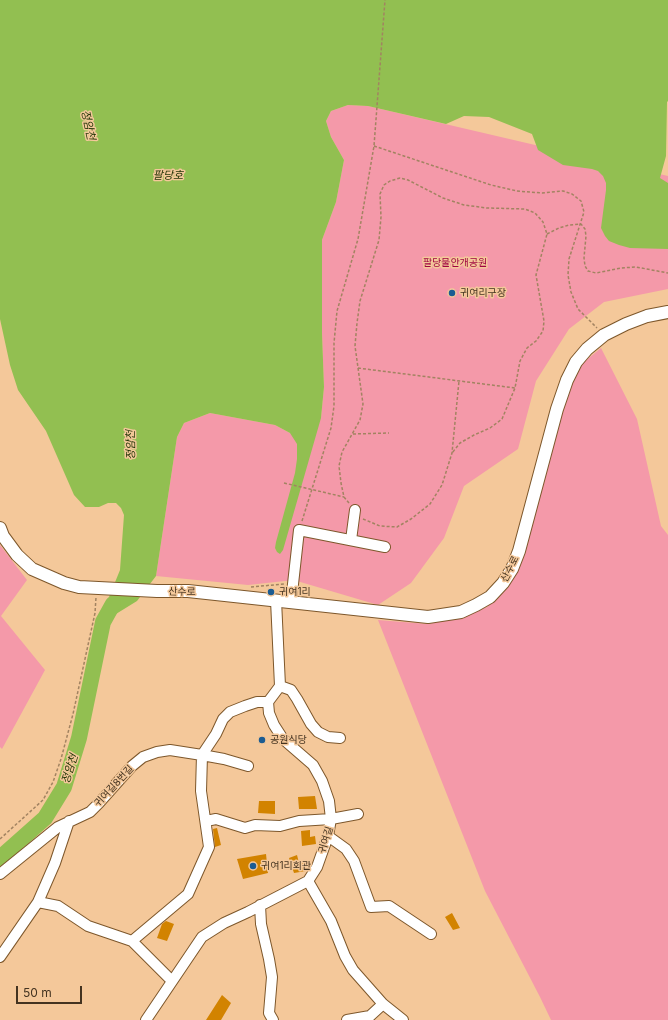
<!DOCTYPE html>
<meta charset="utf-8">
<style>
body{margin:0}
#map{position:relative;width:668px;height:1020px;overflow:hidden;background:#f4c89a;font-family:Inter,sans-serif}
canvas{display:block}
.scale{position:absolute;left:16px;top:986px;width:66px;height:18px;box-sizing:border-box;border:2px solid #443320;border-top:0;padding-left:5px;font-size:12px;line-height:14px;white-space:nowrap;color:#443320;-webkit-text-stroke:3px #f4c89a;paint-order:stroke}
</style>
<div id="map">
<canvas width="668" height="1020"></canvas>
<div class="scale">50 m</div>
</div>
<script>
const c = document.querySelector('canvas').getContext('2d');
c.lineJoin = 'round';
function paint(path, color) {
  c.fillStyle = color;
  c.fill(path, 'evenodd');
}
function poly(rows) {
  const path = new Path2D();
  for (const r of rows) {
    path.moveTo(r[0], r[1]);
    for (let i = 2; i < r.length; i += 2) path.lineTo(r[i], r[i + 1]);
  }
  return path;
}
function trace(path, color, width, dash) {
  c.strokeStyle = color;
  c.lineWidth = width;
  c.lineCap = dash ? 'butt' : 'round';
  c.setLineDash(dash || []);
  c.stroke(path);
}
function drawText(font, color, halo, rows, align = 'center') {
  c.font = font + ' Inter,"Noto Sans KR",sans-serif';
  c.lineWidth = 3;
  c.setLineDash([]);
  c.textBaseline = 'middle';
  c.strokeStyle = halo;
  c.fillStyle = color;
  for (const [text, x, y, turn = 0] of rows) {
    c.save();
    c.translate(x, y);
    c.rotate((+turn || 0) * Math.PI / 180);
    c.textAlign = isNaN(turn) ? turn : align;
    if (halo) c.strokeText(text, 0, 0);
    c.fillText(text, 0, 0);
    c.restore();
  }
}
const green = poly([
 [348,105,368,106,668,176,668,289,604,302,569,329,536,381,518,449,464,486,444,538,411,583,378,605,297,581,285,581,248,585,156,576,177,437,184,423,210,413,275,425,290,433,321,418,324,387,322,333,322,240,336,202,344,160,331,137,326,121,331,111],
 [601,348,637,419,661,526,668,535,668,1020,551,1020,540,997,485,891,378,620,428,624,459,618,487,607,506,588,560,419,579,366],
 [0,545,27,580,1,616,45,670,2,749,0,747]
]);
const water = poly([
 [0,0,668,0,668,101,667,102,666,156,660,178,668,183,668,249,630,248,619,245,609,241,605,236,601,228,606,190,606,183,603,176,598,171,592,169,563,165,538,150,532,134,489,117,464,116,446,124,368,106,348,105,331,111,326,121,331,137,344,160,336,202,322,240,322,333,324,387,321,418,283,550,280,554,277,552,275,548,276,542,295,473,297,459,297,444,290,433,275,425,210,413,184,423,177,437,156,576,137,601,103,622,107,602,120,570,124,515,121,508,116,503,108,503,99,507,85,507,74,495,46,431,18,390,10,365,0,319]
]);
const river = poly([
 [0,858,45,818,64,787,79,738,103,622,113,604]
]);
const building = poly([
 [315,796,317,809,299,809,298,797],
 [259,801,275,801,275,814,258,813],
 [217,828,221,845,215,847,213,829],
 [310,830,310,837,315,836,316,844,302,846,301,831],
 [266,854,268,873,243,879,237,859],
 [297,855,299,863,303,862,306,871,294,873,289,858],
 [452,913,460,928,453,930,445,917],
 [166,921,174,924,167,941,157,938,162,924],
 [222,995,231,1003,221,1020,206,1020]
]);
const path = poly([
 [374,146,491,185,517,191,542,193,563,191,572,194,581,201,584,212,569,259,568,275,571,292,578,309,597,328],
 [547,234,559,228,569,225,581,224,585,229,586,236,584,258,585,266,588,271,596,273,621,268,636,267,668,273],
 [358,368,515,388],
 [353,434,389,433],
 [284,483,344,497],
 [349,503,344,497,341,483,339,466,342,452,360,420,363,404,355,346,357,323,360,301,379,240,381,217,380,194,384,185,390,181,400,178,408,180,443,198,464,205,487,208,525,209,535,213,543,222,547,234,536,275,544,321,543,331,536,341,527,348,520,361,515,388,502,419,490,428,474,435,460,443,452,453],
 [363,519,380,526,397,527,411,519,430,504,442,485,452,453,459,381],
 [302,521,331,428,334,406,334,343,337,311,358,239,374,146,385,0],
 [251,587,284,584],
 [0,839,43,800,53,782,61,759,73,714,95,613,96,597]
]);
const minor = poly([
 [351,540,355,510],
 [291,602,299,530,385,547],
 [280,686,291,690,297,699,311,724,318,732,328,737,340,738],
 [206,821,216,819,245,828,255,825,280,826,299,821,331,819,358,814],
 [328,836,346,849,354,861,371,907,389,906,431,934],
 [0,874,58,827,90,812,99,803,132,766,143,757,157,752,170,750,202,755,216,734,223,719,230,712,245,706,257,702,268,702],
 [308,881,331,921,345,956,353,970,383,1004,403,1020],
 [38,902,58,906,88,926,132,941,172,981],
 [260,905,261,924,269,959,272,977,269,1013,273,1020],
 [132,941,188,894,209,847,201,791,202,755,224,759,248,766],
 [0,957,38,902,55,863,69,821],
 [146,1020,202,937,224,923,248,912,308,881,317,867,328,836,331,819,329,801,322,781,313,765,283,739,274,725,269,713,268,702,280,686,276,600],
 [347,1020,370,1016,383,1004]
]);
const major = poly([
 [0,528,3,536,17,555,32,569,64,583,79,587,157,591,188,591,428,617,461,612,476,605,490,597,503,583,512,569,519,551,557,409,567,380,576,362,587,349,604,335,626,324,647,316,668,312]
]);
const markers = [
 [452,293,4,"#1c5c92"],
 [271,592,4,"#1c5c92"],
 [262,740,4,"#1c5c92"],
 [253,866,4,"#1c5c92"]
];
const parkNames = [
 ["팔당물안개공원",455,263]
];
const poiNames = [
 ["귀여리구장",460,293],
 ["귀여1리",279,592],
 ["공원식당",270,740],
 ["귀여1리회관",261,866]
];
const streetNames = [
 ["산수로",510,569,-63],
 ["산수로",182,592,1],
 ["귀여길8번길",114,786,-47],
 ["귀여길",326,840,-73]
];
const waterNames = [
 ["정암천",88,125,78],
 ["팔당호",168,176],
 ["정암천",131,445,-91],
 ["정암천",70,769,-72]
];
paint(green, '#f499a9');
paint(water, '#92bf51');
trace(river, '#92bf51', 16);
paint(building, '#d28300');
trace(minor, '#7d572b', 12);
trace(major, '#7d572b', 14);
trace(path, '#a28361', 1.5, [3, 2]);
trace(minor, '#fff', 10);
trace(major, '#fff', 12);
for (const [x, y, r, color] of markers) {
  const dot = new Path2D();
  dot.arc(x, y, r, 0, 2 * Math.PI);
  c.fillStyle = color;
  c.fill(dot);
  trace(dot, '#f4c89a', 1.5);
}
drawText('10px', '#9f0542', '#f4c89a', parkNames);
drawText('10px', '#443320', '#f4c89a', poiNames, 'left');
drawText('10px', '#443320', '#f4c89a', streetNames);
drawText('italic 11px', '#253709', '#f4c89a', waterNames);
</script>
